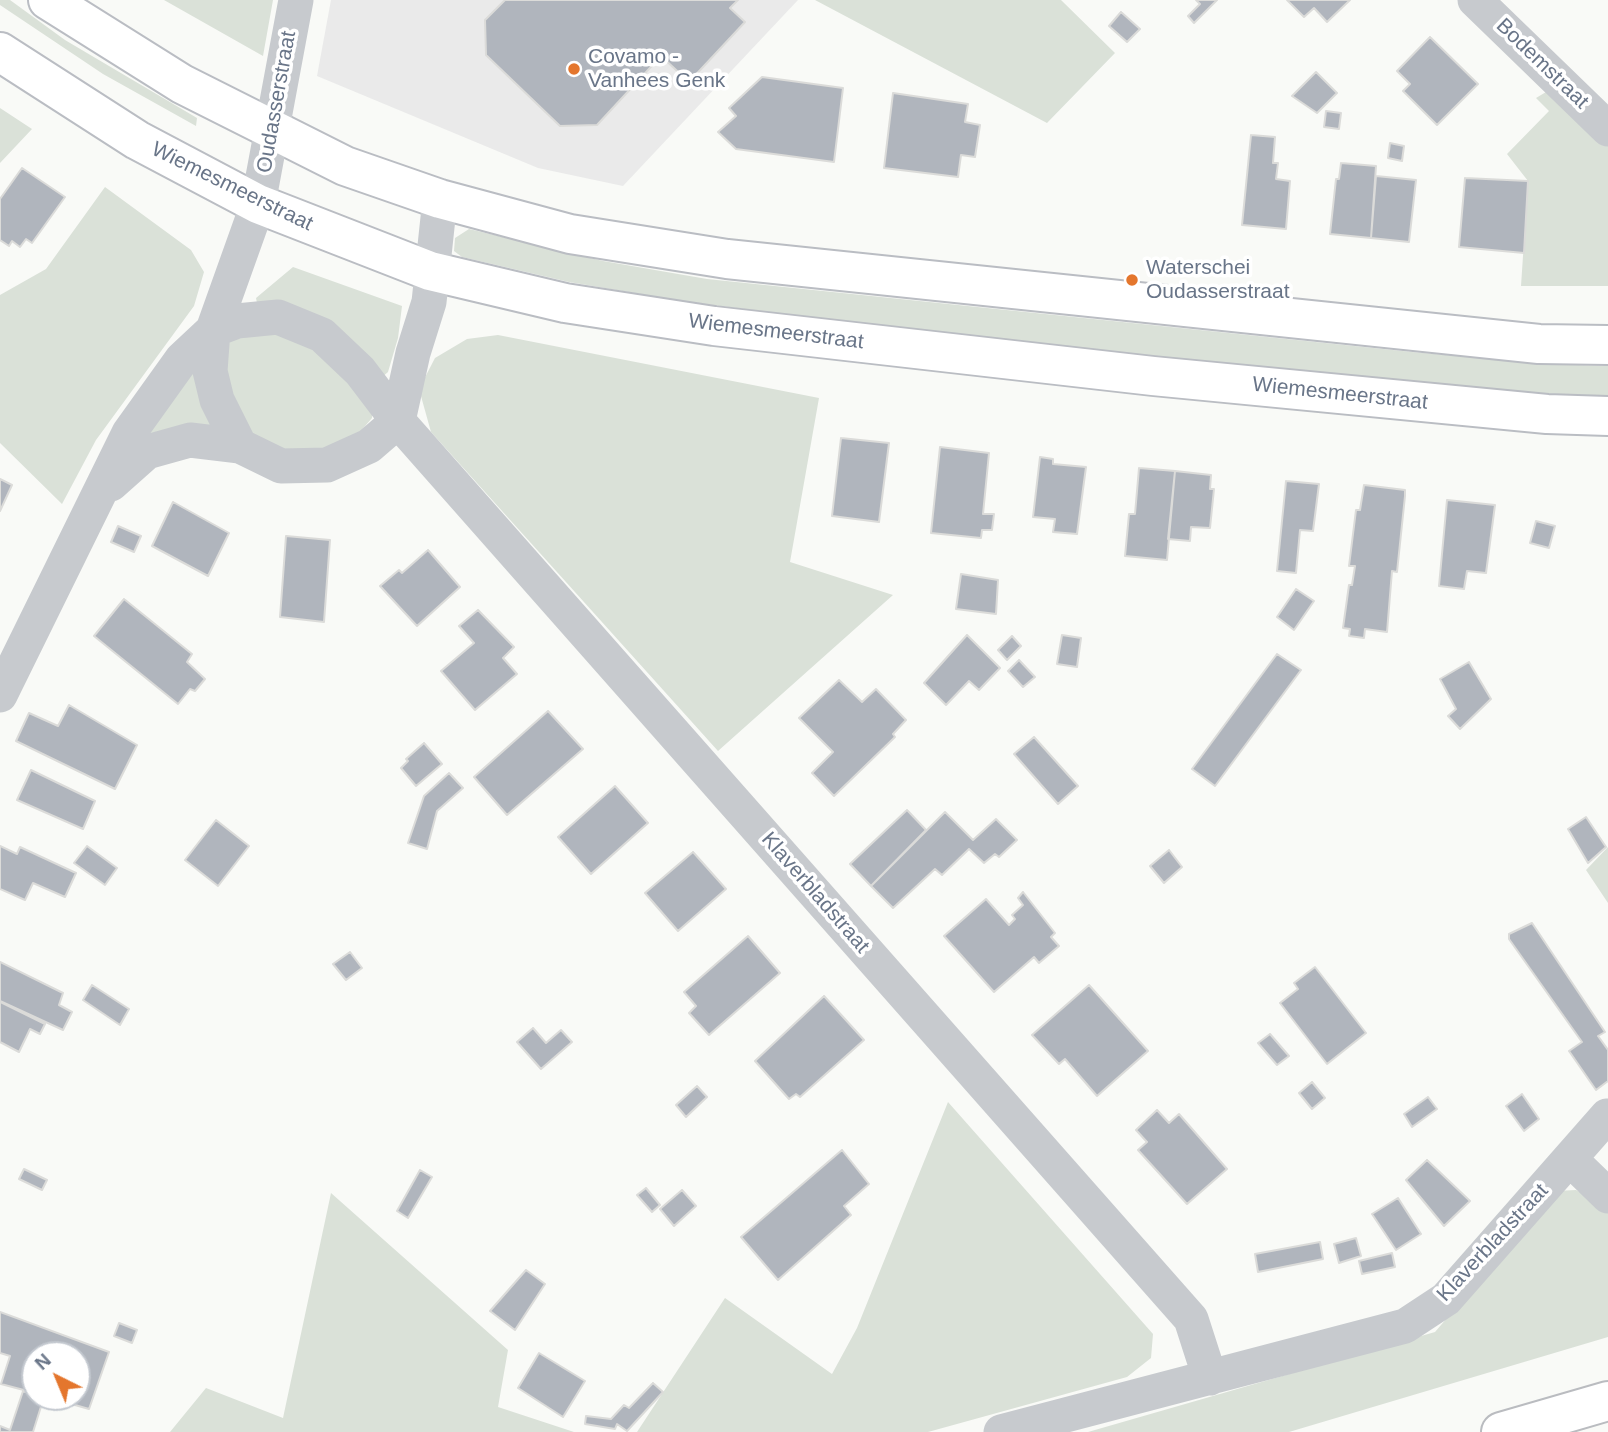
<!DOCTYPE html>
<style>
body{margin:0}
#map{position:relative;width:1608px;height:1432px;overflow:hidden;background:#f9faf7;font-family:Arial,sans-serif}
canvas{display:block}
.north{position:absolute;left:21px;top:1341px;width:70px;height:70px;box-sizing:border-box;background:#fff;border:2px solid #c3c8cf;border-radius:50%;rotate:317deg;font-size:19px;font-weight:700;line-height:28px;text-align:center;color:#697588}
.north::after{content:'';display:block;margin:auto;width:24px;height:32px;background:#e4762d;clip-path:polygon(50% 0,100% 100%,50% 72%,0 100%)}
</style>
<div id="map">
<canvas width="1608" height="1432"></canvas>
<div class="north">N</div>
</div>
<script>
const c = document.querySelector('canvas').getContext('2d');
c.lineJoin = 'round';
function paint(path, color) {
  c.fillStyle = color;
  c.fill(path, 'evenodd');
}
function poly(rows) {
  const path = new Path2D();
  for (const r of rows) {
    path.moveTo(r[0], r[1]);
    for (let i = 2; i < r.length; i += 2) path.lineTo(r[i], r[i + 1]);
  }
  return path;
}
function trace(path, color, width, dash) {
  c.strokeStyle = color;
  c.lineWidth = width;
  c.lineCap = dash ? 'butt' : 'round';
  c.setLineDash(dash || []);
  c.stroke(path);
}
function drawText(font, color, halo, rows, align = 'center') {
  c.font = font + ' Arial,sans-serif';
  c.lineWidth = 7;
  c.setLineDash([]);
  c.textBaseline = 'middle';
  c.strokeStyle = halo;
  c.fillStyle = color;
  for (const [text, x, y, turn = 0] of rows) {
    c.save();
    c.translate(x, y);
    c.rotate((+turn || 0) * Math.PI / 180);
    c.textAlign = isNaN(turn) ? turn : align;
    if (halo) c.strokeText(text, 0, 0);
    c.fillText(text, 0, 0);
    c.restore();
  }
}
const built = poly([
 [331,0,798,0,623,186,538,168,317,76]
]);
const green = poly([
 [0,0,10,0,65,40,197,118,196,126,103,74,0,5],
 [164,0,273,0,263,56],
 [815,0,1061,0,1115,53,1047,123],
 [1551,89,1608,145,1608,286,1521,286,1528,181,1507,154,1549,111,1536,98],
 [0,108,32,129,0,163],
 [105,187,191,250,204,272,194,306,96,440,62,504,0,443,0,295,46,269],
 [469,229,603,261,707,279,1412,352,1547,364,1608,366,1608,398,1508,392,1060,348,688,302,569,282,462,257,454,251,455,238],
 [293,267,402,306,398,338,388,372,381,378,258,308,256,298],
 [259,331,299,338,320,351,372,405,372,418,360,432,340,447,277,451,242,430,222,398,225,345,239,333],
 [498,335,819,398,790,562,893,595,718,751,431,432,419,389,435,358,467,339],
 [190,372,195,373,213,425,148,441,155,415],
 [1608,847,1608,903,1586,870],
 [948,1102,1153,1334,1151,1358,1127,1377,928,1432,637,1432,725,1298,832,1374,857,1328],
 [1576,1190,1608,1207,1608,1337,1289,1432,1088,1432,1435,1332,1556,1191],
 [331,1193,508,1350,498,1407,574,1432,170,1432,206,1388,283,1418]
]);
const building = poly([
 [505,0,738,0,730,8,745,22,689,82,661,56,597,125,560,126,486,55,485,20,505,0],
 [1196,0,1217,0,1194,23,1188,16,1200,4,1196,0],
 [1287,0,1350,0,1327,22,1314,8,1304,17,1287,0],
 [1121,12,1140,29,1127,42,1109,26,1121,12],
 [1430,37,1478,84,1437,125,1403,91,1410,84,1397,71,1430,37],
 [1316,72,1337,93,1317,113,1292,96,1316,72],
 [762,77,843,88,834,162,736,149,718,132,736,116,729,108,762,77],
 [893,93,968,104,965,122,980,125,975,157,961,155,958,177,884,168,893,93],
 [1326,111,1341,113,1339,129,1324,127,1326,111],
 [1251,135,1275,137,1273,163,1278,163,1276,179,1290,181,1286,229,1242,225,1251,135],
 [1390,143,1404,146,1402,161,1388,158,1390,143],
 [1341,163,1376,166,1371,238,1330,234,1336,179,1339,179,1341,163],
 [22,168,65,197,32,243,26,239,20,247,12,241,9,246,0,240,0,199,22,168],
 [1376,176,1416,180,1409,242,1371,238,1376,176],
 [1465,178,1528,181,1524,253,1459,247,1465,178],
 [841,438,889,443,879,522,832,516,841,438],
 [940,447,989,453,983,514,994,514,992,530,982,530,981,538,931,533,940,447],
 [1040,457,1053,459,1053,464,1086,467,1077,534,1053,532,1055,519,1033,517,1040,457],
 [1139,468,1175,471,1167,560,1125,556,1129,514,1135,514,1139,468],
 [1175,471,1211,475,1210,489,1214,489,1210,528,1191,527,1190,541,1168,539,1175,471],
 [0,479,12,485,0,511,0,479],
 [1286,481,1319,484,1313,531,1300,530,1296,573,1277,571,1286,481],
 [1364,485,1405,490,1405,496,1397,572,1392,571,1387,632,1365,629,1364,638,1349,636,1350,629,1343,628,1349,585,1352,585,1355,566,1349,566,1356,510,1360,510,1364,485],
 [1447,500,1495,505,1486,573,1467,571,1464,589,1439,586,1447,500],
 [173,502,229,533,208,576,152,546,173,502],
 [1536,521,1555,526,1549,548,1530,543,1536,521],
 [118,526,141,536,134,552,111,542,118,526],
 [286,536,330,540,324,622,280,617,286,536],
 [428,550,460,587,417,626,380,586,399,570,402,573,428,550],
 [961,574,998,580,996,614,956,609,961,574],
 [1296,589,1314,601,1294,630,1277,617,1296,589],
 [124,599,192,654,187,662,205,679,195,691,190,689,178,704,94,636,124,599],
 [478,610,514,647,503,658,517,674,475,710,441,671,474,643,459,626,478,610],
 [967,635,1000,668,979,690,969,681,946,705,924,683,967,635],
 [1062,635,1081,638,1077,667,1057,664,1062,635],
 [1012,636,1021,646,1007,660,998,650,1012,636],
 [1277,654,1301,670,1215,786,1192,769,1277,654],
 [1019,660,1035,677,1023,687,1008,671,1019,660],
 [1469,662,1491,699,1460,729,1448,716,1456,709,1440,679,1469,662],
 [839,680,862,702,876,689,906,720,893,734,895,737,834,796,812,773,833,752,799,718,839,680],
 [69,705,137,745,115,789,16,741,29,713,58,726,69,705],
 [548,711,583,749,507,815,474,777,548,711],
 [1034,737,1078,786,1058,804,1014,754,1034,737],
 [424,743,442,764,416,786,401,768,408,761,406,759,424,743],
 [31,770,95,801,83,829,17,800,31,770],
 [449,773,463,788,437,811,427,849,408,843,424,796,449,773],
 [615,786,648,823,591,874,558,837,615,786],
 [907,810,926,830,871,886,850,864,907,810],
 [945,812,973,840,996,819,1017,840,999,857,995,854,984,863,969,849,942,875,935,869,893,908,871,886,945,812],
 [1586,817,1606,847,1588,863,1568,829,1586,817],
 [216,820,249,846,218,886,185,860,216,820],
 [0,846,17,854,20,847,76,873,65,897,33,883,25,900,0,889,0,846],
 [87,846,117,868,105,885,74,863,87,846],
 [1169,850,1182,867,1164,883,1150,866,1169,850],
 [693,852,726,889,678,931,645,893,693,852],
 [1023,892,1055,933,1051,937,1059,946,1039,963,1034,957,994,992,944,936,986,899,1009,925,1015,919,1012,915,1023,905,1018,898,1023,892],
 [1532,923,1605,1032,1598,1036,1608,1050,1608,1081,1596,1090,1569,1051,1582,1042,1509,939,1509,934,1532,923],
 [748,936,780,973,709,1035,689,1013,696,1006,684,992,748,936],
 [350,952,362,968,346,980,333,964,350,952],
 [0,962,63,993,59,1005,72,1012,63,1030,0,1001,0,962],
 [1315,967,1366,1033,1327,1064,1280,1003,1298,989,1294,983,1315,967],
 [92,985,129,1009,120,1025,83,1000,92,985],
 [1089,985,1148,1051,1097,1096,1065,1059,1059,1064,1032,1035,1089,985],
 [824,996,864,1040,800,1097,796,1094,789,1099,755,1061,824,996],
 [0,1002,45,1024,40,1034,30,1029,19,1052,0,1042,0,1002],
 [533,1028,546,1043,561,1030,572,1042,541,1069,517,1042,533,1028],
 [1270,1034,1289,1056,1277,1065,1258,1043,1270,1034],
 [1312,1082,1325,1098,1312,1109,1299,1093,1312,1082],
 [697,1086,707,1097,686,1117,676,1105,697,1086],
 [1522,1094,1539,1119,1524,1131,1506,1106,1522,1094],
 [1428,1097,1437,1109,1412,1127,1404,1114,1428,1097],
 [1157,1110,1169,1123,1179,1114,1227,1169,1187,1204,1138,1150,1147,1142,1136,1130,1157,1110],
 [842,1150,869,1184,844,1206,851,1215,778,1280,741,1237,842,1150],
 [1427,1160,1470,1201,1444,1226,1406,1180,1427,1160],
 [24,1169,47,1180,42,1190,19,1179,24,1169],
 [420,1170,432,1177,408,1218,397,1211,420,1170],
 [646,1188,660,1205,652,1212,637,1195,646,1188],
 [682,1190,696,1206,674,1226,660,1209,682,1190],
 [1398,1198,1421,1234,1396,1250,1372,1214,1398,1198],
 [1356,1238,1361,1256,1339,1263,1334,1244,1356,1238],
 [1320,1242,1323,1259,1258,1272,1255,1254,1320,1242],
 [1392,1253,1395,1267,1362,1274,1359,1261,1392,1253],
 [526,1270,545,1284,515,1330,490,1311,526,1270],
 [0,1312,109,1352,89,1409,47,1397,77,1397,77,1355,35,1355,35,1393,1,1384,10,1356,0,1353,0,1312],
 [119,1323,137,1330,132,1343,114,1336,119,1323],
 [539,1353,585,1381,563,1417,518,1388,539,1353],
 [653,1383,663,1392,627,1431,617,1424,615,1429,585,1424,586,1416,611,1419,624,1405,629,1408,653,1383],
 [23,1391,44,1397,33,1432,0,1432,0,1426,10,1430,23,1391]
]);
const street = poly([
 [1475,0,1608,129],
 [213,330,237,321,278,317,322,335,360,371,398,421,1191,1319,1210,1378],
 [213,330,210,371,217,400,240,446,281,466,327,465,369,446,398,421],
 [398,421,413,353,429,302,440,199],
 [111,484,147,452,190,440,240,446],
 [0,695,129,433,182,359,213,330,258,204,296,0],
 [1570,1159,1608,1196],
 [1001,1432,1405,1326,1446,1299,1607,1116]
]);
const secondary = poly([
 [48,0,182,84,345,166,440,199,570,234,727,259,1539,344,1608,345],
 [0,52,137,140,258,204,430,271,565,303,714,326,1153,376,1547,414,1608,416]
]);
const highway = poly([
 [1501,1432,1608,1401]
]);
const markers = [
 [574,69,7,"#e4762d"],
 [1132,280,7,"#e4762d"]
];
const poiNames = [
 ["Covamo -",588,57],
 ["Vanhees Genk",588,81],
 ["Waterschei",1146,268],
 ["Oudasserstraat",1146,292]
];
const streetNames = [
 ["Bodemstraat",1542,64,44],
 ["Oudasserstraat",277,102,-80],
 ["Wiemesmeerstraat",232,187,26],
 ["Wiemesmeerstraat",776,332,7],
 ["Wiemesmeerstraat",1340,394,6],
 ["Klaverbladstraat",815,893,49],
 ["Klaverbladstraat",1493,1243,-47]
];
paint(built, '#eaeaea');
paint(green, '#dae1d8');
paint(building, '#b0b5bd');
trace(building, '#dbdbd9', 2);
trace(secondary, '#babdc3', 42);
trace(highway, '#babcc0', 42);
trace(street, '#c7cace', 35);
trace(secondary, '#fff', 38);
trace(highway, '#fff', 38);
for (const [x, y, r, color] of markers) {
  const dot = new Path2D();
  dot.arc(x, y, r, 0, 2 * Math.PI);
  c.fillStyle = color;
  c.fill(dot);
  trace(dot, '#fff', 2.5);
}
drawText('21px', '#697588', '#fff', poiNames, 'left');
drawText('21px', '#697588', '#fff', streetNames);
</script>
